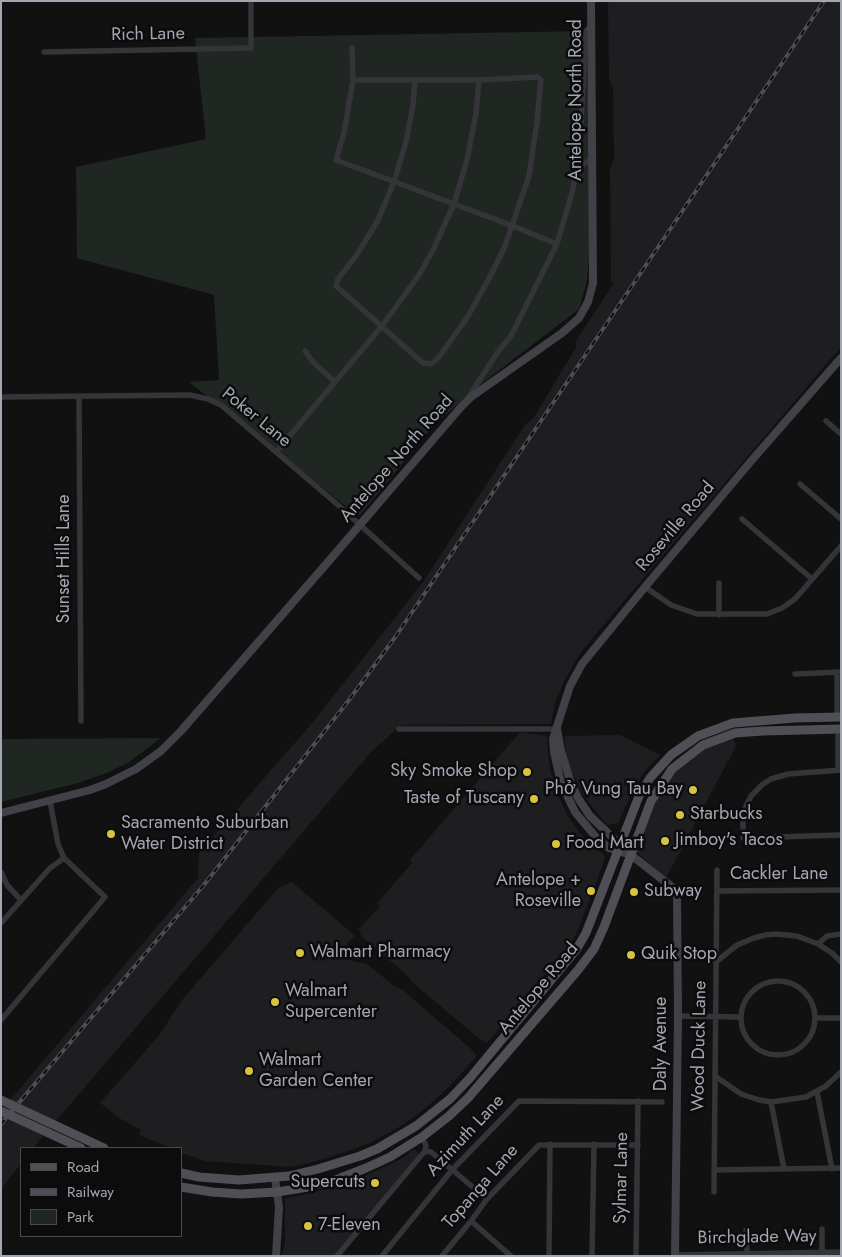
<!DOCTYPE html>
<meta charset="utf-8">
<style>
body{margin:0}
#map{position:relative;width:842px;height:1257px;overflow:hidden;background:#111112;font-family:Jost,sans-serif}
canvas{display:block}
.frame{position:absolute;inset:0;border:2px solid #a4a6b1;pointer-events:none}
.legend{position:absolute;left:20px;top:1147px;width:162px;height:90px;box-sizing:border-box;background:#0c0c0d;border:1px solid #494a4f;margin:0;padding:6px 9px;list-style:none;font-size:15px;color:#a4a6b1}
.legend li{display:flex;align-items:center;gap:10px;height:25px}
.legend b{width:25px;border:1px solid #494a4f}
</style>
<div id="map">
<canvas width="842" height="1257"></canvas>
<div class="frame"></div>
<ul class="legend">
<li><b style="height:6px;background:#4f4f55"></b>Road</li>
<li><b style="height:6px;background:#4e4e54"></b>Railway</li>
<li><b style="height:14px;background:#202622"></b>Park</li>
</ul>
</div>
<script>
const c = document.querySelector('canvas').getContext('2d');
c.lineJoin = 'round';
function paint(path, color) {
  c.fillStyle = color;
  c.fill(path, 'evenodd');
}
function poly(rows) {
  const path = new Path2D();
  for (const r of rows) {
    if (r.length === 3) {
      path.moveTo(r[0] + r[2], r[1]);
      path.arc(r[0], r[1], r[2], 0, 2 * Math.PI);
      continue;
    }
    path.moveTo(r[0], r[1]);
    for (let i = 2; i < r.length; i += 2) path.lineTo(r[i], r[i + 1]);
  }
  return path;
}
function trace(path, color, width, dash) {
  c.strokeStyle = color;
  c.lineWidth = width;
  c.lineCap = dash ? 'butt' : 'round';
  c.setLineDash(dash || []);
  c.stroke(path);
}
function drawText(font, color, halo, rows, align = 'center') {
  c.font = font + ' Jost,sans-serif';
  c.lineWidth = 5;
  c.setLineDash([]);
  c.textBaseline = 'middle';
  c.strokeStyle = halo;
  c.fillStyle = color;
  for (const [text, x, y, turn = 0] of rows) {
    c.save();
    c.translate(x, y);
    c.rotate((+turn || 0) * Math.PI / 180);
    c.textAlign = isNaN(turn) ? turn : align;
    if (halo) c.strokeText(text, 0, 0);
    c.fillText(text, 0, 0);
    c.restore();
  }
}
const built = poly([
 [608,1,841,1,841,347,583,649,565,679,555,703,551,724,401,725,372,751,33,1148,21,1148,21,1164,1,1189,1,1111,198,878,199,853,313,722,423,582,525,425,534,417,577,346,575,344,577,339,614,283,611,282,610,169,614,159,613,88,609,78],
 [520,732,547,736,549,762,552,776,559,797,567,815,580,833,604,855,605,859,578,930,571,944,487,1043,477,1037,412,982,408,976,360,935,362,933,358,930,380,906,377,903,412,863,410,860],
 [620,735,660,755,645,771,635,786,618,823,607,825,583,795,567,762,564,736],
 [733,737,736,746,666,878,636,852,654,803,677,766,698,751],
 [292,882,355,936,347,943,346,948,346,953,350,960,356,962,367,964,394,986,403,990,470,1048,477,1056,476,1057,448,1088,422,1111,401,1126,370,1143,342,1153,310,1163,290,1167,205,1161,181,1153,181,1148,170,1148,139,1135,141,1130,119,1118,100,1103,160,1034,182,1000,278,888],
 [414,1149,420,1155,334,1256,281,1256,285,1244,285,1199,348,1184,403,1158]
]);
const green = poly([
 [587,31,590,241,587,281,579,309,476,388,435,424,360,515,353,512,189,382,219,380,214,295,77,258,76,167,206,139,195,38],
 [161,738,129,762,107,773,78,783,1,802,1,739]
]);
const street = poly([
 [352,48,353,80,344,133,336,160,513,226,557,244],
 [44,52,251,48,251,1],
 [353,80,479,80,537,77,541,80,537,122,529,176,505,246,492,273,467,318,439,357,431,364,423,363,336,286,338,279,356,256,377,222,394,182,406,142,413,105,415,80],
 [576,168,592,159],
 [305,351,313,362,335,382],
 [1,397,190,395,208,399,221,405,338,505,419,578],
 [79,397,81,721],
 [468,398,497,353,511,336,557,244,573,189,580,140,586,31,591,26],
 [826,421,841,434],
 [276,452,382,326,419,275,433,250,454,204,467,160,476,113,479,80],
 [800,484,841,519],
 [742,519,812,579],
 [645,587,671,605,697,614,767,614,782,608,795,599,841,546],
 [719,615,719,583],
 [837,672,837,717],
 [795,674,841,672],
 [399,729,557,729],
 [838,729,838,769],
 [841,770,788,774,771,779,763,784,751,796,745,808,743,821,743,838,841,835],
 [1,872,7,885,21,900],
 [717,891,841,890],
 [1,923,50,868,64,858],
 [818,944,832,953,841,962],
 [716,962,737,945,754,938,765,935,776,934,797,936,818,944,827,936,841,934],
 [778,1018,37],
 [678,1016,741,1017],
 [816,1018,841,1018],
 [1,1020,105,897,64,858,58,844,50,801],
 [715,1076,741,1094,759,1100,771,1102,806,1097,826,1086,841,1072],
 [817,1092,832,1169],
 [771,1102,784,1169],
 [422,1137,426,1146,425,1151],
 [425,1151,431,1152,487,1199],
 [714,1170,841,1168],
 [714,1192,717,870],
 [471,1221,511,1256],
 [822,1229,822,1252],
 [746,1230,747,1253],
 [675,1255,841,1252],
 [337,1256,425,1151],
 [382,1256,452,1170,519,1101,662,1102],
 [442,1256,471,1221,487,1199,539,1145,638,1145],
 [549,1256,550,1144],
 [592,1256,594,1144],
 [636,1256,638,1101]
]);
const secondary = poly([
 [557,729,561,751,570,780,578,798,590,816,631,855,672,887,677,894,678,1016,675,1256],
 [1,813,90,790,106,784,136,769,161,751,181,731,328,562,461,407,471,397,562,333,579,318,588,302,593,283,591,1],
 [631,855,609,848,595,836,575,812,561,783,554,752,553,739,570,686,582,664,645,587,752,460,841,358],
 [275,1178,279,1207,276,1256]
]);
const primary = poly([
 [91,1142,104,1148],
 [181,1173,199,1177,239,1180,289,1176,318,1169,360,1156,377,1149,416,1126,450,1099,470,1078,576,950,586,933,639,796,650,778,671,755,698,736,733,723,795,718,841,717],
 [181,1187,212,1192,241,1194,277,1192,308,1187,338,1179,366,1168,390,1157,422,1137,449,1116,468,1098,578,970,594,949,604,927,651,801,672,769,703,745,735,733,763,731,841,729]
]);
const rail = poly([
 [1,1124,203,886,349,700,396,636,824,1]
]);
const primaryBridge = poly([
 [1,1100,91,1142],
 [1,1111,81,1148]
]);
const markers = [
 [527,772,5,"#d9c142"],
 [693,790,5,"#d9c142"],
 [534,799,5,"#d9c142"],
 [680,815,5,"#d9c142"],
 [111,834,5,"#d9c142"],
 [665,841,5,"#d9c142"],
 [556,844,5,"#d9c142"],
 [591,891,5,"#d9c142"],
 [634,892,5,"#d9c142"],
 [300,953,5,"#d9c142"],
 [631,955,5,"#d9c142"],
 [275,1002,5,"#d9c142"],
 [249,1071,5,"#d9c142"],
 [375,1183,5,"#d9c142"],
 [308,1226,5,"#d9c142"]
];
const streetNames = [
 ["Rich Lane",148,35,-1],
 ["Antelope North Road",577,100,-90],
 ["Poker Lane",256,418,39],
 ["Antelope North Road",397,459,-49],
 ["Roseville Road",676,527,-50],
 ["Sunset Hills Lane",65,559,-90],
 ["Cackler Lane",779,875],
 ["Antelope Road",539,989,-50],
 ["Daly Avenue",662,1044,-90],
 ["Wood Duck Lane",700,1046,-89],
 ["Azimuth Lane",466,1136,-47],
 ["Sylmar Lane",622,1178,-89],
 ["Topanga Lane",481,1187,-49],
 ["Birchglade Way",757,1238,-1]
];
const poiNames = [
 ["Sky Smoke Shop",517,772,"right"],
 ["Phở Vung Tau Bay",683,790,"right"],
 ["Taste of Tuscany",524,799,"right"],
 ["Starbucks",690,815],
 ["Sacramento Suburban",121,824],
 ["Water District",121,845],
 ["Jimboy's Tacos",675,841],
 ["Food Mart",566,844],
 ["Antelope +",581,881,"right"],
 ["Roseville",581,902,"right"],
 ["Subway",644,892],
 ["Walmart Pharmacy",310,953],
 ["Quik Stop",641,955],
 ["Walmart",285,992],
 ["Supercenter",285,1013],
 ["Walmart",259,1061],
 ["Garden Center",259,1082],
 ["Supercuts",365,1183,"right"],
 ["7-Eleven",318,1226]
];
paint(built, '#1e1d1f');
paint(green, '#202622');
trace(street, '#353539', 5.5);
trace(secondary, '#414147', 8);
trace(primary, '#4f4f55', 9);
trace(rail, '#4e4e54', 4);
trace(rail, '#0c0c0d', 2, [5.5]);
trace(primaryBridge, '#4f4f55', 9);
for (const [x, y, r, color] of markers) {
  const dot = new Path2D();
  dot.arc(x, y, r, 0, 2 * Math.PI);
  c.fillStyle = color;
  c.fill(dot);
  trace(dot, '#0c0c0d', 2);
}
drawText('18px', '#a4a6b1', '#0c0c0d', streetNames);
drawText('18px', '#a4a6b1', '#0c0c0d', poiNames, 'left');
</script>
